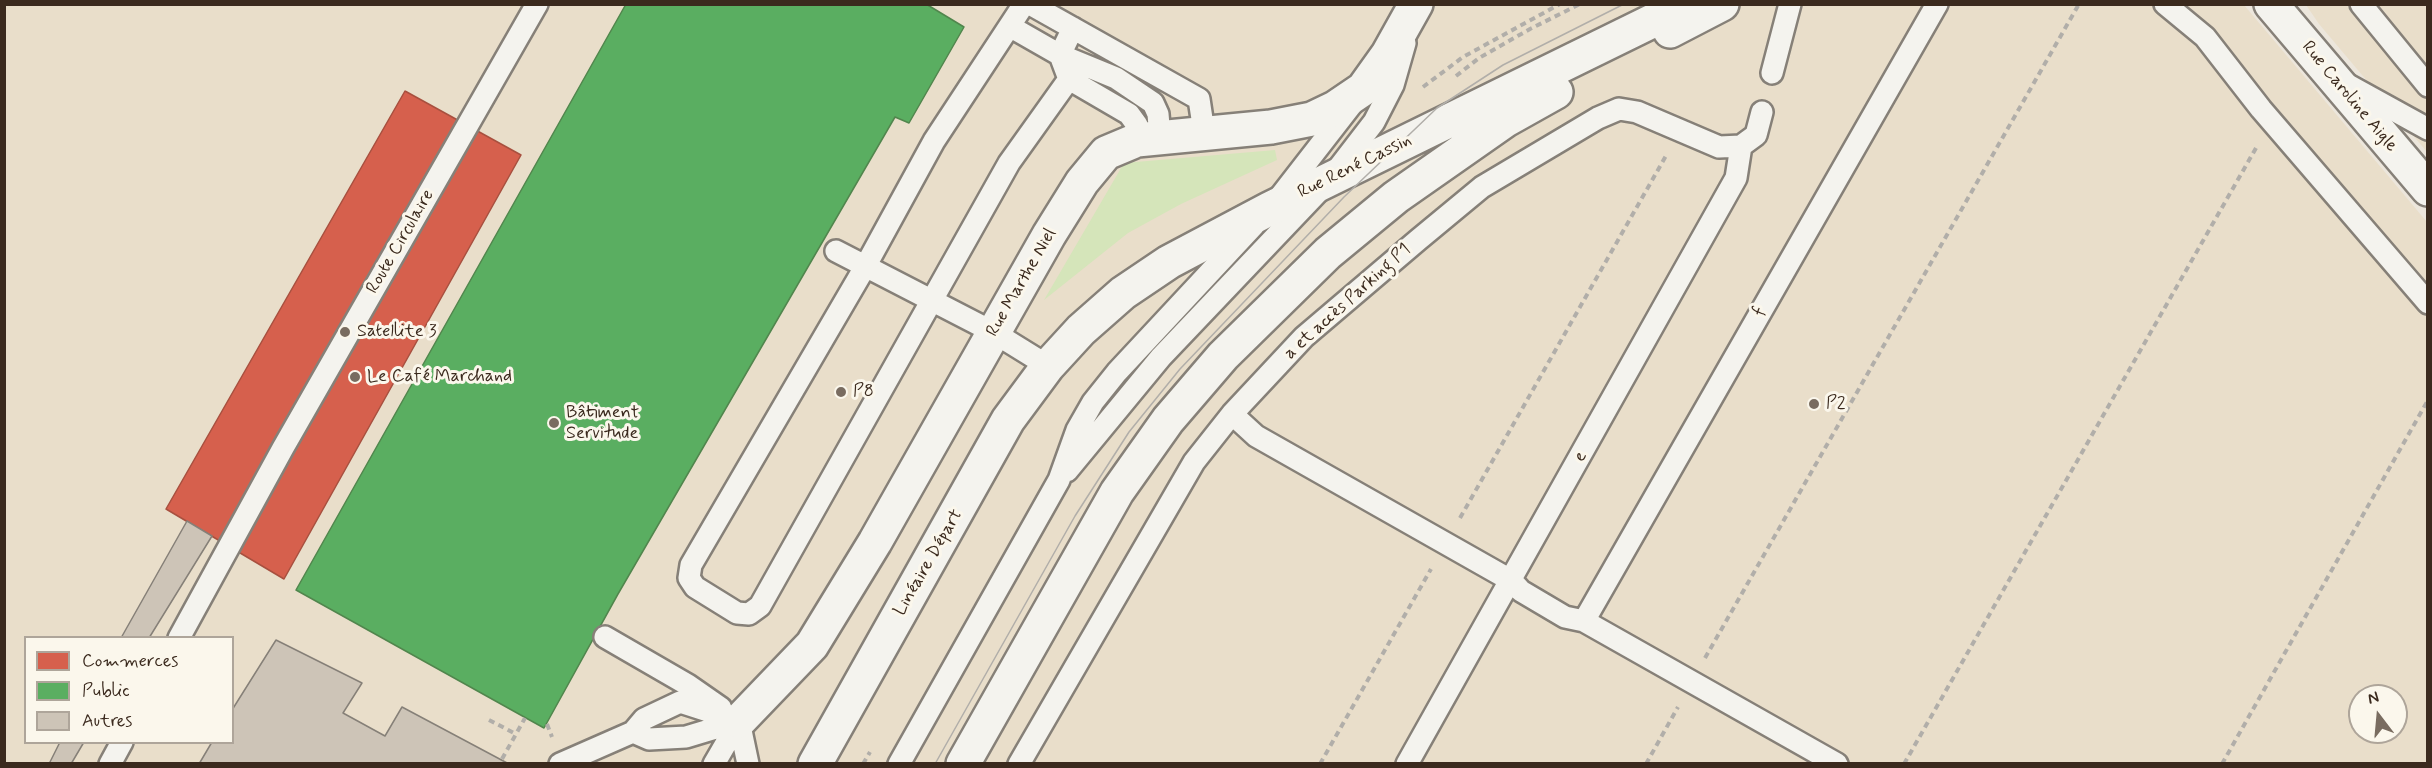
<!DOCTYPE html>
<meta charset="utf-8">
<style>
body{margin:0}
#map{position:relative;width:2432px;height:768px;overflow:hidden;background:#ece6dc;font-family:Mynerve,sans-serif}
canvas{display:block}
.frame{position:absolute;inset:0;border:6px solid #3b2a1e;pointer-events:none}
.legend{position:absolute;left:24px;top:636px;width:210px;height:108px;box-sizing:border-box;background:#fbf7ec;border:2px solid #aea59a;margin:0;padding:8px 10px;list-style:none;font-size:18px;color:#3b2a1e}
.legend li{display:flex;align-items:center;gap:12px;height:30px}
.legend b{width:30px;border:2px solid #aea59a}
.north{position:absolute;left:2348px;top:684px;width:60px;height:60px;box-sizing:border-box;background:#fbf7ec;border:2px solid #aea59a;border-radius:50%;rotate:344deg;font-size:16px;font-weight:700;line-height:24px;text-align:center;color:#3b2a1e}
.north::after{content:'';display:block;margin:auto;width:21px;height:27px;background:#796c60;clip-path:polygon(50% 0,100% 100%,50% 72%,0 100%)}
</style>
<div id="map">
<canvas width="2432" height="768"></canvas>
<div class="frame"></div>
<ul class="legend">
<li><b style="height:16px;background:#d6604d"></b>Commerces</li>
<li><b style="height:16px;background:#5aae61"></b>Public</li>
<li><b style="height:16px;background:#cdc4b7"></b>Autres</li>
</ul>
<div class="north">N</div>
</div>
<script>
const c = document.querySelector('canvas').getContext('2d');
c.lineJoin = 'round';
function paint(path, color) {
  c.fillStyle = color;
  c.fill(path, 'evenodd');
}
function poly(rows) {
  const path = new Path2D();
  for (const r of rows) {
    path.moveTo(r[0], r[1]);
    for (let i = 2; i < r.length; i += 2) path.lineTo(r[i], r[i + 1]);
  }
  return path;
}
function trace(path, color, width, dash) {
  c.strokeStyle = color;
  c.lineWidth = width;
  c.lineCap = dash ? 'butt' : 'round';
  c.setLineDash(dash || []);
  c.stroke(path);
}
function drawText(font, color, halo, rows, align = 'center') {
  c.font = font + ' Mynerve,sans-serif';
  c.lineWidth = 6;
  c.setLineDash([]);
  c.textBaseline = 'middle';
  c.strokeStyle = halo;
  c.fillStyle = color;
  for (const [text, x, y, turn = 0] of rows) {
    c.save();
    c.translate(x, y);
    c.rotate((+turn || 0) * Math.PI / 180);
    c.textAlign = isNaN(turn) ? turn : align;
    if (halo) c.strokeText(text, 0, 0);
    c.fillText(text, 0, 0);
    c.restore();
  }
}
const built = poly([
 [4,5,2244,5,2427,222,2427,763,5,763],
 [26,638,232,638,232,742,26,742],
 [2360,696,2396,696,2396,732,2360,732],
 [2306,5,2427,5,2427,152,2319,24]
]);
const green = poly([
 [1275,150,1277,160,1181,204,1128,233,1044,300,1124,163]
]);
const shops = poly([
 [405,91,521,155,284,579,166,509,405,91]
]);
const public = poly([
 [626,4,926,4,964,27,909,123,895,117,618,594,544,728,296,590,626,4]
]);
const building = poly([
 [187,521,212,536,149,638,121,638,187,521],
 [276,640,362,683,343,713,385,736,402,707,509,764,199,764,212,742,232,742,232,710,276,640],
 [60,742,84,742,71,764,49,764,60,742]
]);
const path = poly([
 [1456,76,1479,58,1530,29,1580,4],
 [1423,87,1463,57,1560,4],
 [1460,518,1667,154],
 [1705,658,2079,4],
 [489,720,516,734],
 [547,724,552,737],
 [502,759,525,718],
 [863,764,870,752],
 [1320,764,1431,569],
 [1646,764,1678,707],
 [1904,764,2256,148],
 [2222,764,2428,400]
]);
const lane = poly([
 [1024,4,934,141,865,267,691,565,689,578,695,587,737,613,749,614,760,606,1009,163,1069,79,1060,55,1073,28],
 [1030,4,1199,99,1204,132],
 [2165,4,2205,37,2261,109,2428,303],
 [2361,4,2428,86],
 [1011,27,1060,55,1116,78,1153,103,1158,114,1160,137],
 [1772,73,1790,4],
 [1069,79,1129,114,1137,125,1137,140],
 [2348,85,2428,129],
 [1741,146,1756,135,1762,112],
 [1337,170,1374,122,1393,85,1405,43],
 [1279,198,1352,104],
 [836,251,993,332,1048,366],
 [1232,414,1256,436,1512,581,1521,591,1565,617,1584,621,1837,764],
 [1067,471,1161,357,1317,193],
 [1584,621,1937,4],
 [605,637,688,685,721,708],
 [179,638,283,448,537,4],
 [739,721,748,764],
 [633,732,649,739,686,737,739,721],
 [110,764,122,742],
 [560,764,633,732,644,719,680,702,739,721],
 [714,764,739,721],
 [899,764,1059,480,1077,430,1093,402,1117,372,1254,225],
 [1019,764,1194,462,1232,414,1304,337,1418,240,1482,187,1598,118,1619,109,1637,112,1719,147,1741,146],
 [1407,764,1736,178,1741,146]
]);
const street = poly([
 [2271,4,2428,189],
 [1670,31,1722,4],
 [739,721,812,645,875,542,1049,235,1082,182,1106,153,1137,140,1271,127,1312,119,1335,108,1363,89,1388,54,1416,4],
 [815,764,1008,420,1048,366,1081,330,1123,293,1169,262,1269,209,1687,4],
 [963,764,1117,492,1168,420,1223,356,1328,253,1396,197,1506,120,1556,92]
]);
const tram = poly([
 [935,764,1075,516,1129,432,1180,369,1344,197,1437,108,1503,65,1624,4]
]);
const markers = [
 [345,332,6,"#796c60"],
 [355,377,6,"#796c60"],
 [841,392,6,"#796c60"],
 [1814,404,6,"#796c60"],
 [554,423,6,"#796c60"]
];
const streetNames = [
 ["Rue Caroline Aigle",2349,97,50],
 ["Rue René Cassin",1355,167,-26],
 ["Route Circulaire",401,242,-60],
 ["Rue Marthe Niel",1022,283,-60],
 ["a et accès Parking P1",1348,302,-42],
 ["f",1760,312,-60],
 ["e",1581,457,-61],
 ["Linéaire Départ",929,563,-60]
];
const poiNames = [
 ["Satellite 3",357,332],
 ["Le Café Marchand",367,377],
 ["P8",853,392],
 ["P2",1826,404],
 ["Bâtiment",566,413],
 ["Servitude",566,434]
];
paint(built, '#e9deca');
paint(green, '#d5e5ba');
paint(shops, '#d6604d');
trace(shops, '#a8503f', 1.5);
paint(public, '#5aae61');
trace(public, '#51864d', 1.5);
paint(building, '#cdc4b7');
trace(building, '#868078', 1.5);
trace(lane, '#868078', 26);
trace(street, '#868078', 38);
trace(path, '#b1aea9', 4, [6, 4.5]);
trace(lane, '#f4f3ee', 21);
trace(street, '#f4f3ee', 33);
trace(tram, '#b1aea9', 1.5);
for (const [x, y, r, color] of markers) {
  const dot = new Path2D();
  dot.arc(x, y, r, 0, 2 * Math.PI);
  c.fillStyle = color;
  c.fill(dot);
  trace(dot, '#fbf7ec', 2);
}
drawText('18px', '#3b2a1e', '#fbf7ec', streetNames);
drawText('18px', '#3b2a1e', '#fbf7ec', poiNames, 'left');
</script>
